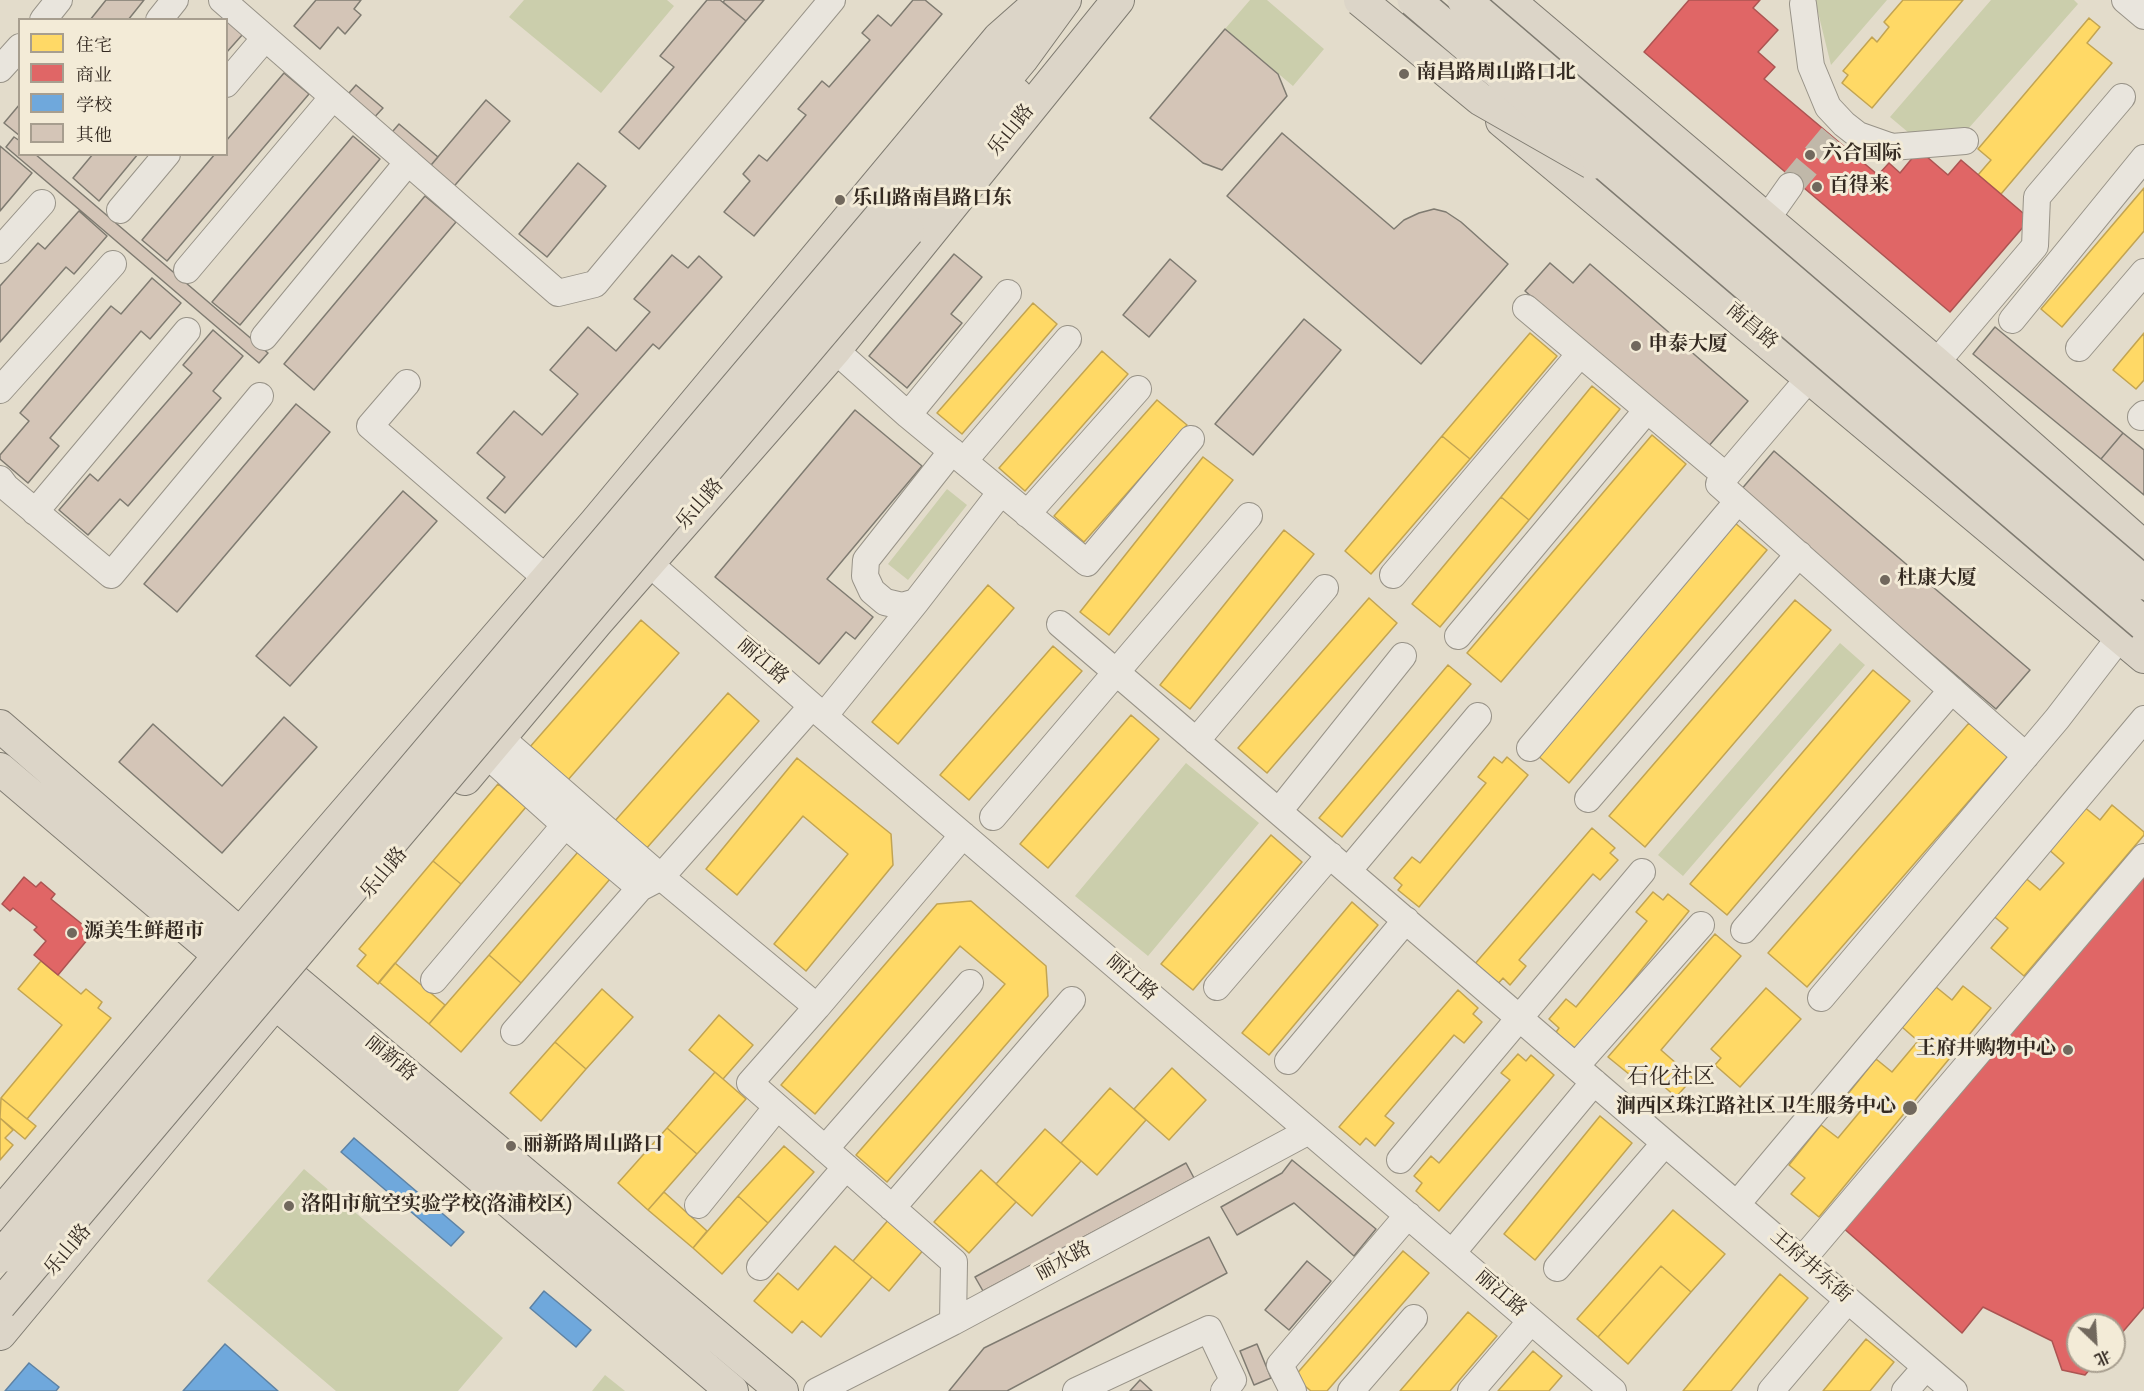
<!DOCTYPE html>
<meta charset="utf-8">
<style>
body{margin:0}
#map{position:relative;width:2144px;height:1391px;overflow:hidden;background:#e3dccb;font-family:"IM FELL Double Pica","Noto Serif SC",serif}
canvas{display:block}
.legend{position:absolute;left:18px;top:18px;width:210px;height:138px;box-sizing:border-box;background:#f3ebd7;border:2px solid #a79e8f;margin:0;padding:8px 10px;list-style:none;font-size:18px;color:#342a22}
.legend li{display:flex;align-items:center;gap:12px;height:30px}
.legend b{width:30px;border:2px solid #a79e8f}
.north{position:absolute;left:2066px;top:1313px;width:60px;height:60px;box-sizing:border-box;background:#f3ebd7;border:2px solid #a79e8f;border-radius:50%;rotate:155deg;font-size:16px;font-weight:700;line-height:24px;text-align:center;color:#342a22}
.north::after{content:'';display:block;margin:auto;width:21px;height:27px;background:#71685d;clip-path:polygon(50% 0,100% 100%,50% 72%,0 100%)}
</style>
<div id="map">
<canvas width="2144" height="1391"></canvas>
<ul class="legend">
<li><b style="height:16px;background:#ffd966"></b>住宅</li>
<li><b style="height:16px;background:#e06666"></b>商业</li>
<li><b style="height:16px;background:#6fa8dc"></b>学校</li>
<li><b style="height:16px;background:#d4c5b7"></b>其他</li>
</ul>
<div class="north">北</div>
</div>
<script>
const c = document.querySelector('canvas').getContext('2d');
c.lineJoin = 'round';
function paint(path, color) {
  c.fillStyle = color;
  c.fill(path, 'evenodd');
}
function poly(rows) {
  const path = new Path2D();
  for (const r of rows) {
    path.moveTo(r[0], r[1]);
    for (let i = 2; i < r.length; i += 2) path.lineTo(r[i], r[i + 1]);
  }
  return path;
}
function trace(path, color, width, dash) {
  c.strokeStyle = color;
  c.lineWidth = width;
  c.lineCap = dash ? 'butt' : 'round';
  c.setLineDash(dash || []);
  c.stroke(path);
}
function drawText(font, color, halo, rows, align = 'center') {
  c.font = font + ' "IM FELL Double Pica","Noto Serif SC",serif';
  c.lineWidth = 6;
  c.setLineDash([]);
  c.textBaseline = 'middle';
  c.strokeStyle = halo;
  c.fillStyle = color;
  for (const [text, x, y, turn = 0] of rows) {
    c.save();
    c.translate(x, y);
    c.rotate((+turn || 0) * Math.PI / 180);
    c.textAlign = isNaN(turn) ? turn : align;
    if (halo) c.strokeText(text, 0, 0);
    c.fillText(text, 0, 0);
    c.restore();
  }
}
const green = poly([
 [524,0,667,0,674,6,601,93,509,17],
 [1250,0,1267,0,1324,49,1293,86,1225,29],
 [1815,0,1887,0,1831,65],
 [1991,0,2074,0,2078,4,1968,129,1909,133,1890,117],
 [947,489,967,505,908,580,888,564],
 [1840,643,1865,665,1683,876,1658,855],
 [1186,763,1259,823,1148,956,1075,896],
 [304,1169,503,1338,458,1391,336,1391,207,1281],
 [605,1375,625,1391,592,1391]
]);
const homes = poly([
 [1903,0,1963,0,1872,108,1842,83,1848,75,1843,71,1872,37,1877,42,1889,27,1884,22,1903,0],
 [2089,18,2100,27,2087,43,2112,63,2001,194,1978,175,1991,160,1978,149,2089,18],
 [2144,188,2144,231,2062,327,2041,309,2144,188],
 [1033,303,1057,324,962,434,937,413,1033,303],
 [1530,333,1557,356,1470,459,1442,436,1530,333],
 [2144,333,2144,380,2136,389,2113,370,2144,333],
 [1102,351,1128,374,1025,491,999,468,1102,351],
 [1592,386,1620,409,1529,520,1501,497,1592,386],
 [1157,400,1187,425,1084,542,1054,516,1157,400],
 [1652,435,1686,464,1501,682,1467,653,1652,435],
 [1442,436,1470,459,1371,574,1345,551,1442,436],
 [1203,457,1233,480,1109,635,1080,612,1203,457],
 [1501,497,1529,520,1440,627,1412,604,1501,497],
 [1735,523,1767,550,1569,783,1537,755,1735,523],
 [1284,530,1314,554,1190,709,1160,685,1284,530],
 [988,585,1014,608,898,744,872,722,988,585],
 [1369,598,1397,623,1267,773,1238,748,1369,598],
 [1795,600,1831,630,1645,847,1609,816,1795,600],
 [641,620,679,653,567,781,529,748,641,620],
 [1053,646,1082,671,969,800,940,775,1053,646],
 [1448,665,1471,684,1342,837,1319,818,1448,665],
 [1873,670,1910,701,1727,915,1690,884,1873,670],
 [728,693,759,721,645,850,614,822,728,693],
 [1131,715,1159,739,1048,868,1020,844,1131,715],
 [1969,723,2008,756,1807,987,1768,953,1969,723],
 [1494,757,1502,763,1507,757,1528,775,1419,907,1398,890,1402,885,1394,878,1412,857,1420,863,1486,783,1478,777,1494,757],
 [797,758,891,834,893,865,806,971,774,944,848,854,803,816,737,895,706,869,797,758],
 [498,784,526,807,461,884,433,861,498,784],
 [2112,805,2144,832,2144,835,2024,976,1991,948,2008,928,1991,914,2023,876,2040,890,2064,863,2047,848,2083,806,2100,820,2112,805],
 [1592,828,1615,848,1610,853,1618,860,1600,880,1593,874,1519,960,1526,966,1510,985,1503,978,1497,985,1474,965,1592,828],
 [1271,835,1302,862,1193,990,1161,964,1271,835],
 [578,852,610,879,521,983,489,955,578,852],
 [433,861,461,884,378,984,357,966,366,955,359,949,433,861],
 [1653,892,1663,900,1668,894,1689,911,1575,1052,1554,1035,1559,1028,1549,1019,1566,999,1576,1007,1647,921,1636,912,1653,892],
 [971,901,1046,966,1048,996,887,1182,856,1155,1005,984,960,946,815,1114,781,1085,937,904,971,901],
 [1352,902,1378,925,1269,1055,1242,1033,1352,902],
 [1715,934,1741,956,1661,1050,1693,1078,1676,1097,1644,1069,1635,1079,1608,1057,1715,934],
 [489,955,521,983,461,1052,429,1024,489,955],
 [41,961,81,994,86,989,102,1002,98,1008,111,1018,27,1119,1,1098,62,1025,18,989,41,961],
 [395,963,445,1005,429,1024,379,982,395,963],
 [1963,986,1991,1008,1819,1217,1791,1194,1805,1178,1789,1165,1821,1125,1838,1138,1863,1108,1847,1095,1876,1059,1892,1072,1918,1041,1902,1027,1936,987,1952,1000,1963,986],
 [1766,988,1801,1019,1740,1087,1715,1065,1721,1058,1711,1049,1766,988],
 [602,989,633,1017,586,1069,555,1042,602,989],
 [1458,990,1478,1008,1473,1014,1482,1022,1464,1043,1454,1035,1385,1116,1394,1123,1375,1146,1366,1138,1360,1145,1339,1127,1458,990],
 [719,1015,753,1045,723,1079,689,1050,719,1015],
 [555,1042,586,1069,541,1121,510,1093,555,1042],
 [1518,1054,1526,1061,1531,1055,1554,1075,1439,1211,1416,1191,1422,1183,1414,1176,1431,1156,1439,1163,1510,1080,1501,1073,1518,1054],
 [1172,1068,1206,1100,1169,1140,1134,1109,1172,1068],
 [715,1072,746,1099,697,1154,667,1128,715,1072],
 [1110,1088,1146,1120,1097,1175,1061,1143,1110,1088],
 [1,1098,36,1126,25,1139,0,1118,1,1098],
 [1600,1116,1632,1143,1535,1260,1504,1234,1600,1116],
 [0,1118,13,1130,5,1138,13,1145,0,1160,0,1118],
 [667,1128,697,1154,648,1210,618,1183,667,1128],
 [1045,1129,1081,1161,1032,1216,996,1184,1045,1129],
 [784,1146,814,1172,768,1223,738,1196,784,1146],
 [981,1170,1016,1202,969,1253,934,1222,981,1170],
 [664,1192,707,1231,693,1248,648,1210,664,1192],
 [738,1196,768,1223,722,1274,693,1248,738,1196],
 [1673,1210,1725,1254,1691,1292,1661,1266,1598,1337,1577,1319,1673,1210],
 [890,1218,925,1248,889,1291,853,1261,890,1218],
 [835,1246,872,1277,821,1337,802,1321,792,1333,754,1301,778,1273,798,1290,835,1246],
 [1403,1251,1429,1273,1327,1391,1311,1391,1294,1377,1403,1251],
 [1661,1266,1691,1292,1628,1364,1598,1337,1661,1266],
 [1780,1274,1808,1298,1731,1391,1683,1391,1780,1274],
 [1468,1312,1497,1336,1450,1391,1400,1391,1468,1312],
 [1866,1339,1894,1362,1870,1391,1823,1391,1866,1339],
 [1533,1351,1562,1376,1549,1391,1498,1391,1533,1351]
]);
const shops = poly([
 [1689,0,1760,0,1753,8,1778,30,1758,52,1775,67,1764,79,1878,175,1889,163,1900,173,1919,150,1948,175,1961,160,2030,219,1950,312,1644,52,1689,0],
 [2144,873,2144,1307,2114,1342,2114,1325,2078,1325,2078,1361,2097,1361,2085,1375,2062,1370,2052,1341,1983,1307,1962,1333,1841,1226,2144,873],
 [24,877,36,887,41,882,55,894,51,899,93,933,58,975,34,955,46,941,34,930,37,927,13,908,10,911,2,904,24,877]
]);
const schools = poly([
 [354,1138,464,1232,451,1246,341,1152,354,1138],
 [544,1291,591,1330,576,1347,530,1308,544,1291],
 [225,1344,278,1391,183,1391,225,1344],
 [29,1363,59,1387,56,1391,5,1391,29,1363]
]);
const building = poly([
 [106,0,144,0,128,20,90,20,106,0],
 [316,0,361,0,354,9,361,15,345,34,338,27,320,49,294,26,316,0],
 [707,0,720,0,746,21,639,149,619,132,674,67,660,56,707,0],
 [725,0,764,0,746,21,723,2,725,0],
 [913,0,925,0,942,14,754,236,724,212,750,181,743,174,759,155,767,161,806,115,798,109,822,81,829,87,870,40,862,33,878,15,891,26,913,0],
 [226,20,243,34,226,53,226,20],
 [1225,29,1278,74,1287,96,1222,170,1203,163,1150,118,1225,29],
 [284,73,309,94,167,261,142,240,215,154,226,154,226,141,284,73],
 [356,85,383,108,369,123,343,100,356,85],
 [486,100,510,121,450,191,426,171,486,100],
 [20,104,20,136,4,123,20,104],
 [399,124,438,157,426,171,387,138,399,124],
 [1282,133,1394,229,1404,220,1419,213,1434,209,1446,212,1461,222,1508,264,1421,364,1227,196,1282,133],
 [353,136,380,159,240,325,212,302,353,136],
 [14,137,20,141,20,154,35,154,268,353,259,363,6,147,14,137],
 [0,146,32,173,0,211,0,146],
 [93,154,138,154,99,201,73,178,93,154],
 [578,163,606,186,547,257,519,234,578,163],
 [425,196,456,222,314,390,284,364,425,196],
 [79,211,107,236,74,274,66,267,0,342,0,286,38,243,45,249,79,211],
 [954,254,982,277,951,314,962,323,907,388,869,356,954,254],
 [672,255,688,268,699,256,722,277,659,349,653,344,505,513,487,498,505,477,477,453,514,411,542,435,578,394,550,370,588,327,616,351,650,312,634,299,672,255],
 [1170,259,1196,281,1149,337,1123,315,1170,259],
 [1550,263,1573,283,1590,264,1748,401,1707,448,1525,291,1550,263],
 [152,278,181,303,150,339,141,331,50,438,59,446,28,483,0,459,0,455,29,421,20,413,111,306,121,314,152,278],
 [1304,319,1341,350,1253,455,1215,424,1304,319],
 [1995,327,2123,433,2101,459,1973,354,1995,327],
 [213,330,243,356,213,391,221,398,128,506,120,499,88,535,59,510,90,474,98,481,192,373,183,365,213,330],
 [296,404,330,432,177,612,144,584,296,404],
 [855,410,922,466,827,579,873,617,855,639,846,632,819,664,715,577,855,410],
 [2123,433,2144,450,2144,495,2101,459,2123,433],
 [1774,451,2030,670,1996,709,1740,491,1774,451],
 [403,491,437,521,290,686,256,656,403,491],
 [284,717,317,747,222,853,119,762,153,724,222,786,284,717],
 [1292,1160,1376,1229,1354,1256,1294,1203,1237,1235,1221,1207,1282,1173,1292,1160],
 [1186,1163,1194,1178,983,1291,975,1277,1186,1163],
 [1209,1237,1227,1273,1007,1391,949,1391,984,1348,1209,1237],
 [1307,1261,1331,1281,1289,1330,1265,1310,1307,1261],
 [1257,1344,1271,1378,1254,1385,1240,1351,1257,1344],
 [1140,1380,1152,1391,1130,1391,1140,1380]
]);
const minorTunnel = poly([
 [1790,186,1836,131]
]);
const minor = poly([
 [222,0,558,293,595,284,832,0],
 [2125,0,2144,16],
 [1803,4,1811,66,1828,107,1844,124,1858,135,1892,147,1965,141],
 [43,20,59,0],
 [159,20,175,0],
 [0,69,20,47],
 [226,84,265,38],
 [120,210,167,154],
 [1766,220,1790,186],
 [0,250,42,203],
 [187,270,333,97],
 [1526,308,1726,476],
 [2012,320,2144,158],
 [264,337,408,162],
 [2079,348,2144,272],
 [835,350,908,415,1087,563,1191,439],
 [1936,363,2035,246,2037,197,2122,97],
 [1810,377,1719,484,2026,756],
 [407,383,370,426,561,591],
 [0,390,113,264],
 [908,415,1008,293],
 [2141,417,2144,414],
 [952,451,866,560,865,576,872,591,885,602,902,606,916,602,1001,492],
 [964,461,1068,339],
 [0,479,6,487,111,575,260,396],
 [35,512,187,331],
 [1027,514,1138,389],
 [650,564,812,706,1613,1391],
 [1393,575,1580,354],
 [1060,624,1954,1391],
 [1458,636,1647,410],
 [824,716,916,602],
 [501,738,661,877,817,1007,750,1083,954,1262,953,1322],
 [1196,741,1325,588],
 [1530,748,1738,501],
 [486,754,565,825,640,888],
 [1588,799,1799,554],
 [1279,811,1403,656],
 [993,817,1249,516],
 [1348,871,1478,716],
 [1744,930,1952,690],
 [434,980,565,825],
 [1217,987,1330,855],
 [1821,998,2057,719,2120,637],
 [817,1007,963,835],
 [514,1032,640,888,661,877,812,706],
 [1288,1061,1406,920],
 [1576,1066,1701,925],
 [825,1149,970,983],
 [1400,1160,1642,872],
 [1737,1204,2144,719],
 [698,1205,777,1107],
 [892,1208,1072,1000],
 [1452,1253,1594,1082],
 [1802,1260,2144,857],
 [760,1267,846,1167],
 [1557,1268,1665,1143],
 [817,1391,953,1322,1309,1131],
 [1076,1391,1209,1329,1233,1380,1224,1391],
 [1293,1391,1280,1365,1408,1215],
 [1351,1391,1414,1318],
 [1471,1391,1531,1321],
 [1771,1391,1848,1300],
 [1905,1391,1926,1367]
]);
const major = poly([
 [1508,0,1936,363,2144,547],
 [983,106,1022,59,1065,0],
 [1502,121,2144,657],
 [884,212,993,84],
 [884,247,1016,94],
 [0,726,240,934,782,1391],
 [0,769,732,1391],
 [465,779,597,622,835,350,1118,0],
 [0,1214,219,956,240,934,595,523,999,38,1042,0],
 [0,1334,291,984]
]);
const majorBridge = poly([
 [1360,0,1480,99,1592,163],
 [0,1257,884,212],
 [0,1305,908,231]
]);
const highwayBridge = poly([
 [1414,0,2144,624],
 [1464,0,2144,583]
]);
const markers = [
 [1404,74,6,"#71685d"],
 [1810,155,6,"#71685d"],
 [1817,187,6,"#71685d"],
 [840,200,6,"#71685d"],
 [1636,346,6,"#71685d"],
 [1885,580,6,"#71685d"],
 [72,933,6,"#71685d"],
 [2068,1050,6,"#71685d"],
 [1910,1108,8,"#71685d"],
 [511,1146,6,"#71685d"],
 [289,1206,6,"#71685d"]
];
const poiNames = [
 ["南昌路周山路口北",1416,74],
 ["六合国际",1822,155],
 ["百得来",1829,187],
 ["乐山路南昌路口东",852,200],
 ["申泰大厦",1648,346],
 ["杜康大厦",1897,580],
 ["源美生鲜超市",84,933],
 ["王府井购物中心",2056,1050,"right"],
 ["涧西区珠江路社区卫生服务中心",1896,1108,"right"],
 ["丽新路周山路口",523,1146],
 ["洛阳市航空实验学校(洛浦校区)",301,1206]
];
const streetNames = [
 ["乐山路",1012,131,-51],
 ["南昌路",1751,327,40],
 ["乐山路",701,505,-49],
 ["丽江路",762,662,41],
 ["乐山路",385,874,-50],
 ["丽江路",1131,978,41],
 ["丽新路",390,1059,40],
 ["乐山路",69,1251,-50],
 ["丽水路",1064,1262,-28],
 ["王府井东街",1810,1267,41],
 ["丽江路",1500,1294,41]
];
const quarterNames = [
 ["石化社区",1671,1078]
];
paint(green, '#cbceac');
paint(homes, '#ffd966');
trace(homes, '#c2a452', 1.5);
paint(shops, '#e06666');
trace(shops, '#ac5452', 1.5);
paint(schools, '#6fa8dc');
trace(schools, '#5d82a4', 1.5);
paint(building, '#d4c5b7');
trace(building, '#7f7b71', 1.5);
trace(minorTunnel, '#c0b8a9', 26, [26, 13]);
trace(minor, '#989388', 28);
trace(major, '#7f7b71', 34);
trace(minor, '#e9e5dd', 26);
trace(major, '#dcd5c8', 32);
trace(majorBridge, '#7f7b71', 34, []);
trace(highwayBridge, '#7f7b71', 36, []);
trace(majorBridge, '#dcd5c8', 32);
trace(highwayBridge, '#dcd5c8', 33);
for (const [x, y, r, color] of markers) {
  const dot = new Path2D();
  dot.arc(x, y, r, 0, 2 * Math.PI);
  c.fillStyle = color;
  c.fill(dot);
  trace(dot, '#f3ebd7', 2);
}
drawText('bold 20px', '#342a22', '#f3ebd7', poiNames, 'left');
drawText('20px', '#342a22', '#f3ebd7', streetNames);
drawText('22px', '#342a22', '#f3ebd7', quarterNames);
</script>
